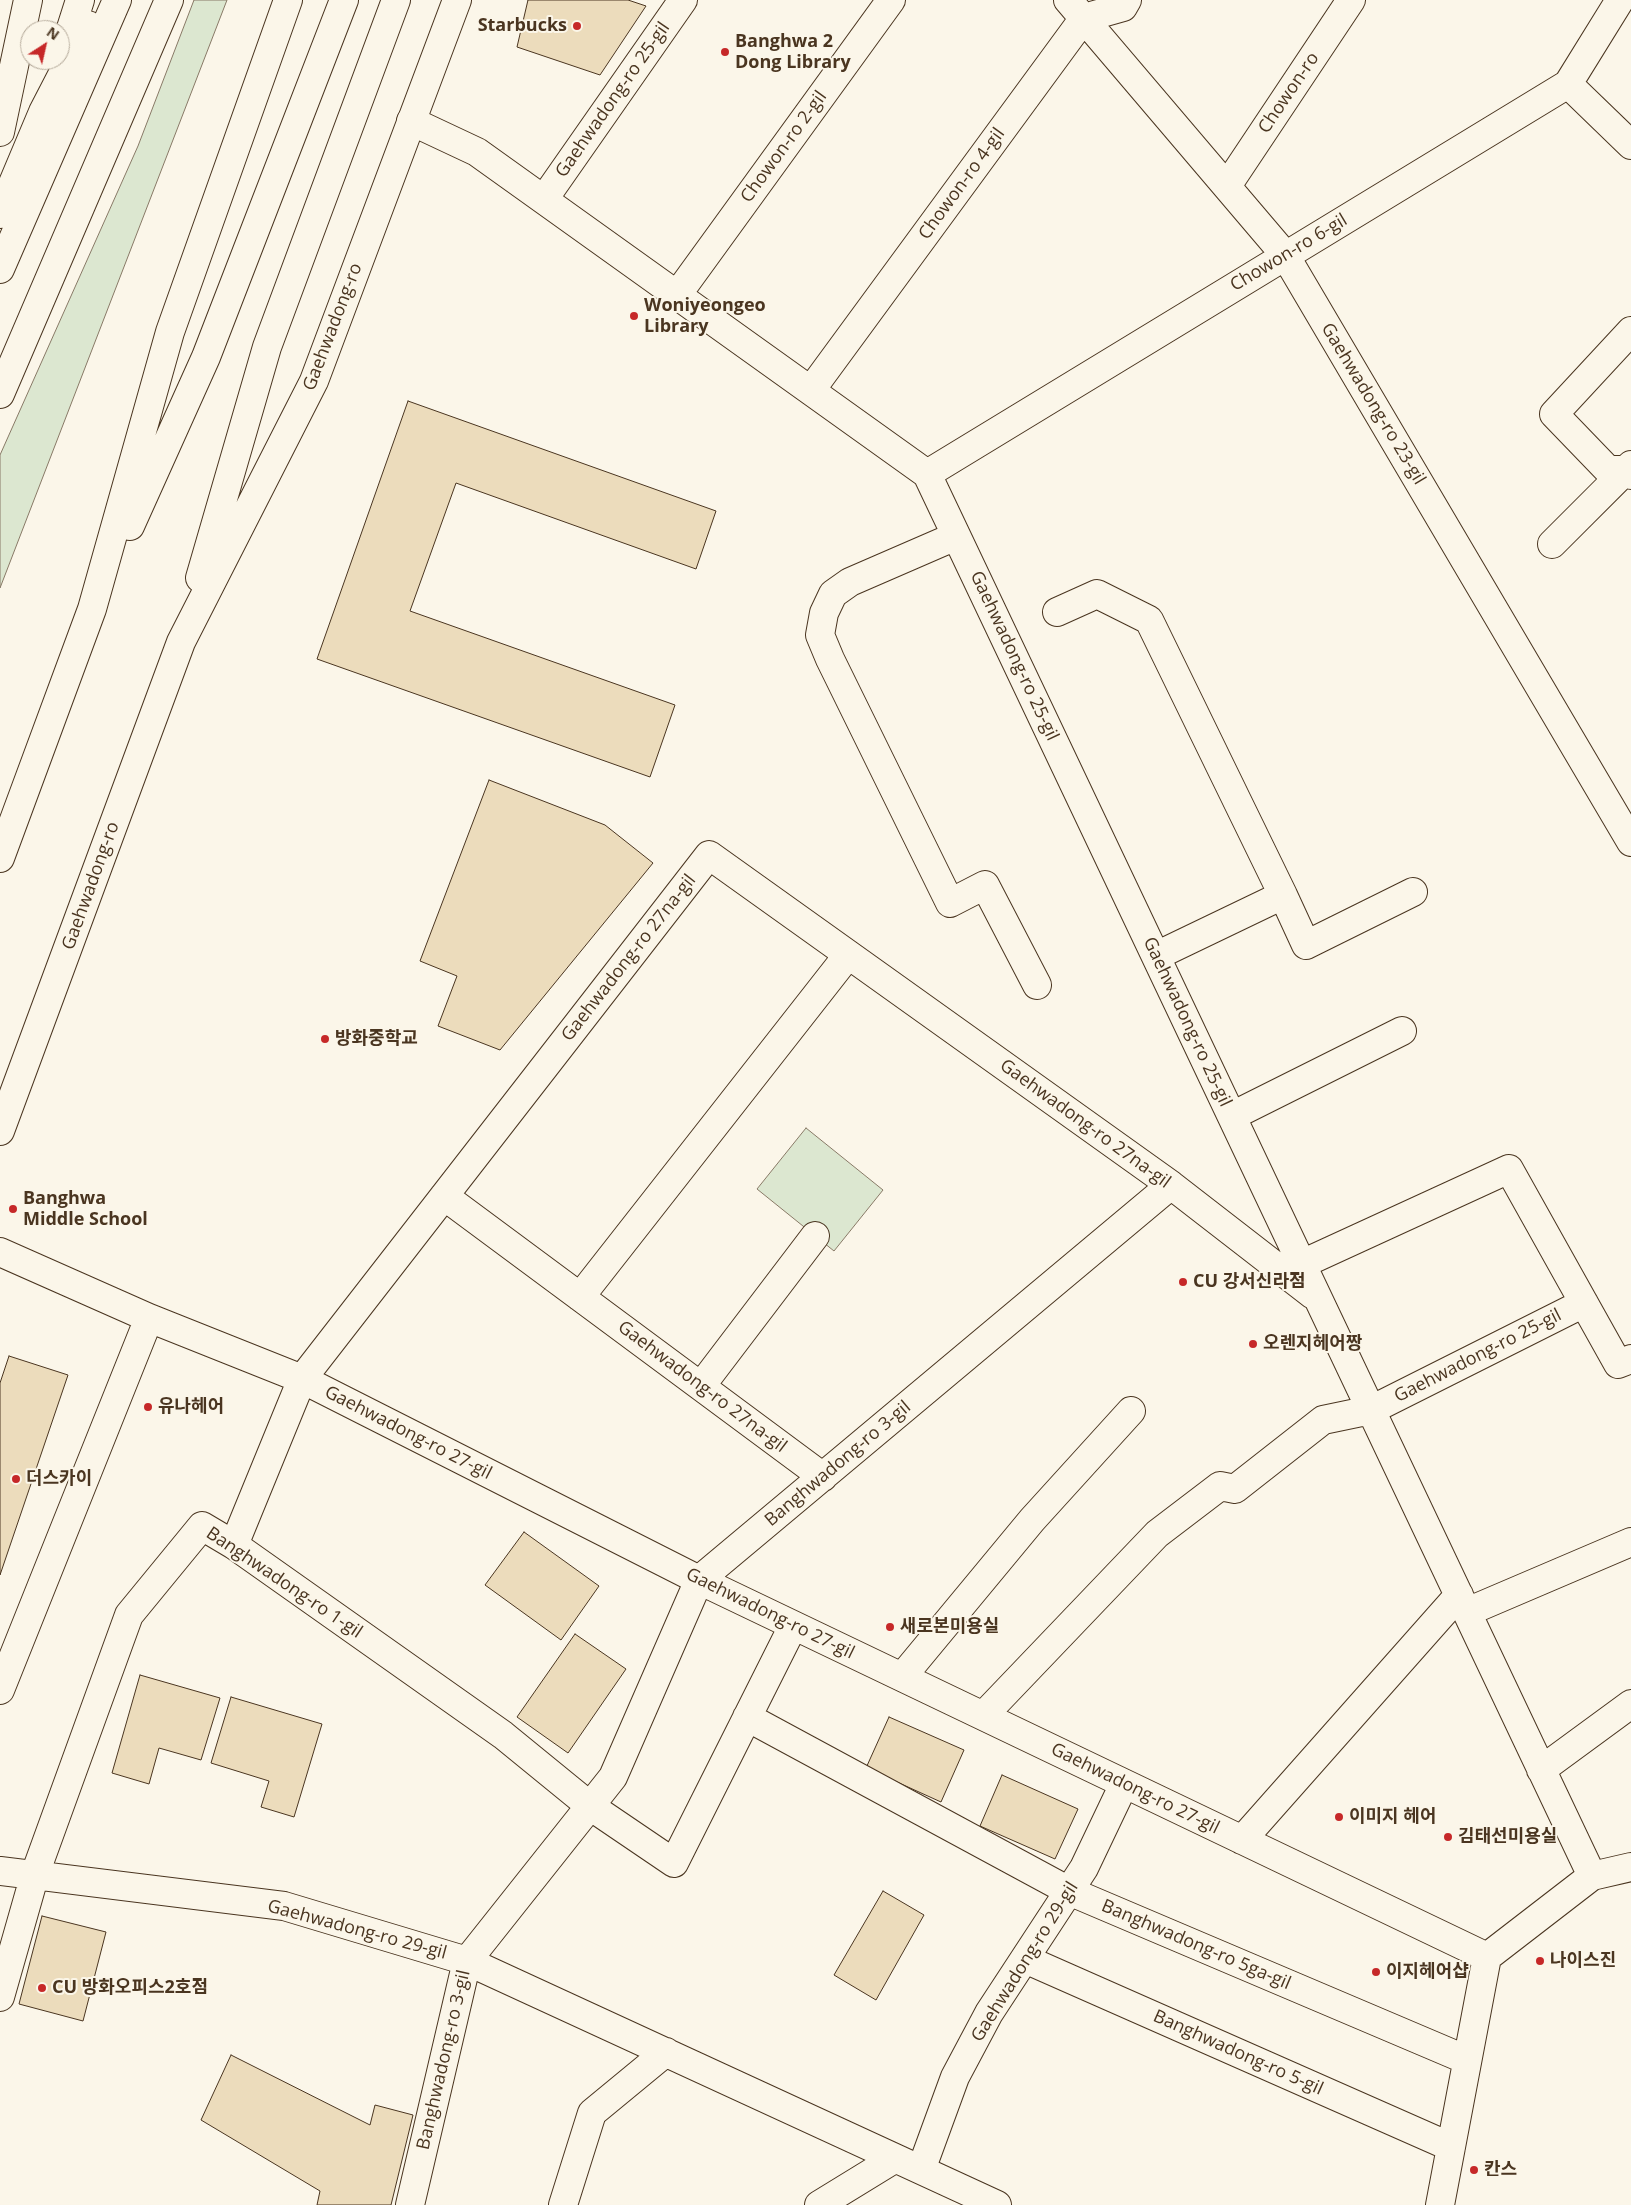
<!DOCTYPE html>
<meta charset="utf-8">
<style>
body{margin:0}
#map{position:relative;width:1631px;height:2205px;overflow:hidden;background:#fbf6e9;font-family:"Open Sans",sans-serif}
canvas{display:block}
.north{position:absolute;left:20px;top:20px;width:50px;height:50px;box-sizing:border-box;background:#fbf6e9;border:1px solid #b4a999;border-radius:50%;rotate:35deg;font-size:14px;font-weight:700;line-height:20px;text-align:center;color:#4a3520}
.north::after{content:'';display:block;margin:auto;width:18px;height:22px;background:#c62828;clip-path:polygon(50% 0,100% 100%,50% 72%,0 100%)}
</style>
<div id="map">
<canvas width="1631" height="2205"></canvas>
<div class="north">N</div>
</div>
<script>
const c = document.querySelector('canvas').getContext('2d');
c.lineJoin = 'round';
function paint(path, color) {
  c.fillStyle = color;
  c.fill(path, 'evenodd');
}
function poly(rows) {
  const path = new Path2D();
  for (const r of rows) {
    path.moveTo(r[0], r[1]);
    for (let i = 2; i < r.length; i += 2) path.lineTo(r[i], r[i + 1]);
  }
  return path;
}
function trace(path, color, width, dash) {
  c.strokeStyle = color;
  c.lineWidth = width;
  c.lineCap = dash ? 'butt' : 'round';
  c.setLineDash(dash || []);
  c.stroke(path);
}
function drawText(font, color, halo, rows, align = 'center') {
  c.font = font + ' "Open Sans","Noto Sans KR",sans-serif';
  c.lineWidth = 4;
  c.setLineDash([]);
  c.textBaseline = 'middle';
  c.strokeStyle = halo;
  c.fillStyle = color;
  for (const [text, x, y, turn = 0] of rows) {
    c.save();
    c.translate(x, y);
    c.rotate((+turn || 0) * Math.PI / 180);
    c.textAlign = isNaN(turn) ? turn : align;
    if (halo) c.strokeText(text, 0, 0);
    c.fillText(text, 0, 0);
    c.restore();
  }
}
const green = poly([
 [194,0,227,0,0,588,0,455,138,146,194,0],
 [806,1128,883,1190,834,1251,757,1189,806,1128]
]);
const building = poly([
 [528,0,628,0,646,6,600,75,517,47,528,0],
 [408,401,716,511,696,569,456,483,410,611,675,705,650,777,317,659,408,401],
 [489,780,605,825,653,863,500,1050,438,1026,457,976,420,961,489,780],
 [9,1356,68,1375,0,1575,0,1383,9,1356],
 [524,1532,599,1586,561,1640,485,1585,524,1532],
 [575,1634,626,1669,568,1753,517,1717,575,1634],
 [140,1675,220,1698,201,1760,159,1748,149,1784,112,1773,140,1675],
 [231,1697,322,1724,294,1817,261,1807,269,1781,211,1763,231,1697],
 [889,1717,964,1750,941,1802,866,1768,889,1717],
 [1002,1775,1078,1809,1055,1859,980,1826,1002,1775],
 [883,1891,924,1915,876,2000,834,1975,883,1891],
 [42,1916,106,1932,83,2021,19,2004,42,1916],
 [231,2055,370,2125,375,2105,413,2115,391,2205,317,2205,320,2191,201,2120,231,2055]
]);
const minor = poly([
 [1068,0,1285,255,1631,842],
 [66,44,80,0],
 [1568,84,1631,145],
 [411,121,477,152,927,474,1592,1876],
 [0,132,28,0],
 [1227,186,1351,0],
 [544,199,683,0],
 [0,214,43,112,88,25],
 [0,269,117,0],
 [677,295,891,0],
 [1631,331,1554,414,1608,470,1626,470,1631,475],
 [811,390,1084,18,1123,7,1127,0],
 [0,394,169,0],
 [927,474,1568,84,1620,0],
 [956,536,850,582,833,594,824,613,820,635,830,659,950,903,985,885,1037,985],
 [1552,544,1631,465],
 [1057,612,1097,594,1149,620,1283,895,1156,956],
 [1283,895,1306,945,1413,892],
 [1232,1116,1402,1031],
 [444,1196,823,1477],
 [0,1252,149,1318,302,1379,699,1580,1487,1957],
 [1302,1264,1509,1169,1618,1364,1631,1359],
 [580,1297,848,955],
 [701,1386,815,1236],
 [234,1545,302,1379,709,855,1171,1185,1313,1295],
 [1467,1612,1631,1542],
 [902,1677,1032,1520,1131,1411],
 [0,1690,149,1318],
 [983,1716,1157,1534,1220,1486,1235,1489,1323,1420,1371,1410,1584,1303],
 [747,1717,1069,1891,1467,2060],
 [1541,1770,1631,1704],
 [1242,1840,1459,1595],
 [0,1871,284,1906,467,1961,997,2205],
 [1025,1959,1451,2147],
 [0,1997,35,1874,129,1615,202,1526,234,1545,503,1735,590,1806,674,1863,793,1626],
 [921,2170,955,2077,989,2013,1084,1868,1124,1784],
 [410,2205,467,1961,613,1777,699,1580,1171,1185],
 [563,2205,592,2113,666,2052],
 [819,2205,894,2159],
 [1440,2205,1487,1957,1592,1876,1631,1867]
]);
const major = poly([
 [130,526,206,357,344,0],
 [200,578,267,347,396,0],
 [0,858,92,609,170,332,288,0],
 [0,1131,181,642,314,381,457,0]
]);
const markers = [
 [577,26,5,"#c62828"],
 [725,52,5,"#c62828"],
 [634,316,5,"#c62828"],
 [325,1039,5,"#c62828"],
 [13,1209,5,"#c62828"],
 [1183,1282,5,"#c62828"],
 [1253,1344,5,"#c62828"],
 [148,1407,5,"#c62828"],
 [16,1479,5,"#c62828"],
 [890,1627,5,"#c62828"],
 [1339,1817,5,"#c62828"],
 [1448,1837,5,"#c62828"],
 [1540,1961,5,"#c62828"],
 [1376,1972,5,"#c62828"],
 [42,1988,5,"#c62828"],
 [1474,2170,5,"#c62828"]
];
const poiNames = [
 ["Starbucks",567,26,"right"],
 ["Banghwa 2",735,42],
 ["Dong Library",735,63],
 ["Woniyeongeo",644,306],
 ["Library",644,327],
 ["방화중학교",335,1039],
 ["Banghwa",23,1199],
 ["Middle School",23,1220],
 ["CU 강서신라점",1193,1282],
 ["오렌지헤어짱",1263,1344],
 ["유나헤어",158,1407],
 ["더스카이",26,1479],
 ["새로본미용실",900,1627],
 ["이미지 헤어",1349,1817],
 ["김태선미용실",1458,1837],
 ["나이스진",1550,1961],
 ["이지헤어샵",1386,1972],
 ["CU 방화오피스2호점",52,1988],
 ["칸스",1484,2170]
];
const streetNames = [
 ["Chowon-ro",1289,93,-56],
 ["Gaehwadong-ro 25-gil",613,100,-55],
 ["Chowon-ro 2-gil",784,147,-54],
 ["Chowon-ro 4-gil",962,184,-54],
 ["Chowon-ro 6-gil",1289,253,-31],
 ["Gaehwadong-ro",333,327,-69],
 ["Gaehwadong-ro 23-gil",1373,404,59],
 ["Gaehwadong-ro 25-gil",1014,656,65],
 ["Gaehwadong-ro",91,886,-70],
 ["Gaehwadong-ro 27na-gil",629,958,-52],
 ["Gaehwadong-ro 25-gil",1187,1022,65],
 ["Gaehwadong-ro 27na-gil",1085,1124,36],
 ["Gaehwadong-ro 25-gil",1478,1356,-27],
 ["Gaehwadong-ro 27na-gil",702,1387,37],
 ["Gaehwadong-ro 27-gil",408,1433,27],
 ["Banghwadong-ro 3-gil",838,1464,-40],
 ["Banghwadong-ro 1-gil",284,1583,34],
 ["Gaehwadong-ro 27-gil",770,1614,26],
 ["Gaehwadong-ro 27-gil",1135,1789,26],
 ["Gaehwadong-ro 29-gil",357,1930,15],
 ["Banghwadong-ro 5ga-gil",1196,1945,23],
 ["Gaehwadong-ro 29-gil",1025,1962,-58],
 ["Banghwadong-ro 5-gil",1238,2053,24],
 ["Banghwadong-ro 3-gil",444,2060,-77]
];
paint(green, '#dce7d0');
trace(green, '#887966', 1);
paint(building, '#ecdcbc');
trace(building, '#4a3520', 1);
trace(minor, '#4a3520', 30);
trace(major, '#4a3520', 30);
trace(minor, '#fbf6e9', 28);
trace(major, '#fbf6e9', 28);
for (const [x, y, r, color] of markers) {
  const dot = new Path2D();
  dot.arc(x, y, r, 0, 2 * Math.PI);
  c.fillStyle = color;
  c.fill(dot);
  trace(dot, '#fbf6e9', 2);
}
drawText('bold 18px', '#4a3520', '#fbf6e9', poiNames, 'left');
drawText('18px', '#4a3520', '#fbf6e9', streetNames);
</script>
